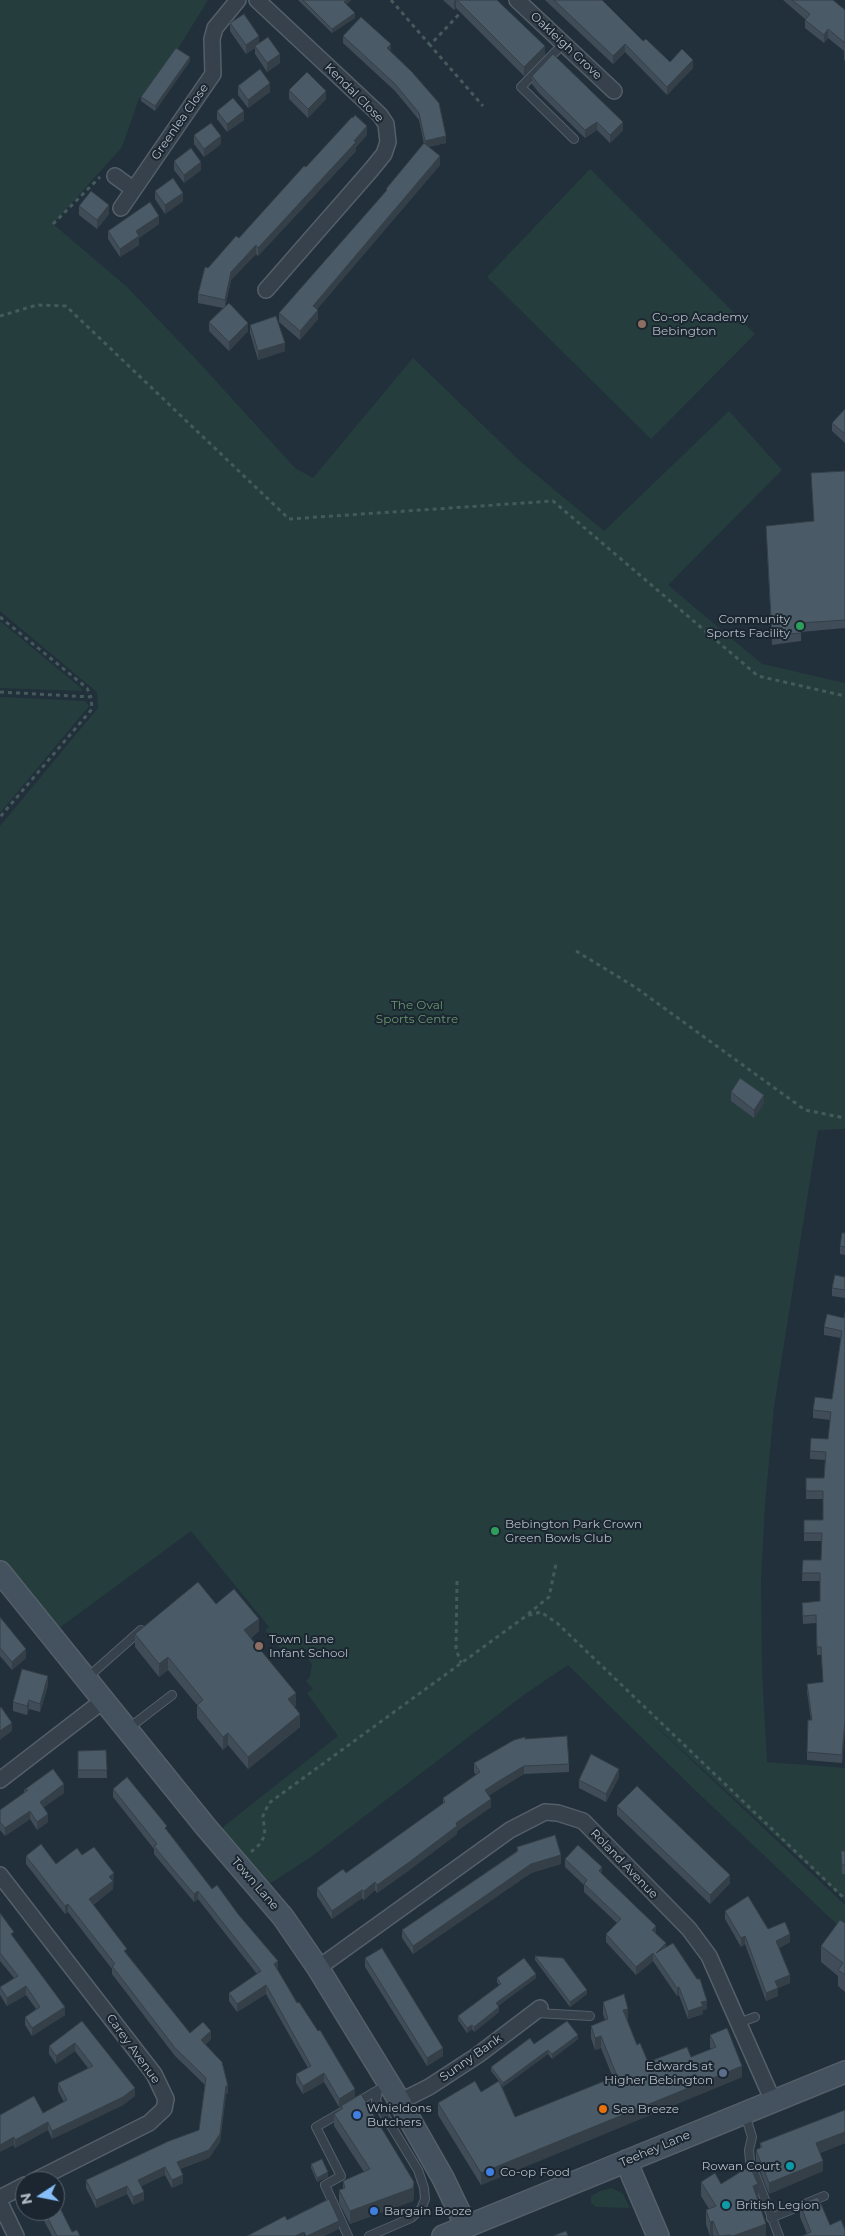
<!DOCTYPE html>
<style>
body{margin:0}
#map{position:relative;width:845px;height:2236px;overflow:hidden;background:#22303b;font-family:Montserrat,sans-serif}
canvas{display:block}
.north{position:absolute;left:15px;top:2171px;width:50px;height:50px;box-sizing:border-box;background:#1b2630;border:1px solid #57626c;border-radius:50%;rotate:259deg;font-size:14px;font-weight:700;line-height:20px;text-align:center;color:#b1bcc7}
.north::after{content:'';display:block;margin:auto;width:18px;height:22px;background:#85bef8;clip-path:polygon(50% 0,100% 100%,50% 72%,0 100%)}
</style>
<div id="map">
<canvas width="845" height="2236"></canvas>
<div class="north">N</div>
</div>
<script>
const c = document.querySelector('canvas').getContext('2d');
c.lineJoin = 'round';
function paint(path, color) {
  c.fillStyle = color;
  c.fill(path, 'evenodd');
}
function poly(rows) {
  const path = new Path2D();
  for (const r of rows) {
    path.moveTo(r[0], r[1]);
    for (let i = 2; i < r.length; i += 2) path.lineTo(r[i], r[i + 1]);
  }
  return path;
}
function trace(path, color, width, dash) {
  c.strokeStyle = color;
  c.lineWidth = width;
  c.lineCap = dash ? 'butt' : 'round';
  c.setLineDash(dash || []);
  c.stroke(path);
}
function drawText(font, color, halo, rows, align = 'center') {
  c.font = font + ' Montserrat,sans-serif';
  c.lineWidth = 4;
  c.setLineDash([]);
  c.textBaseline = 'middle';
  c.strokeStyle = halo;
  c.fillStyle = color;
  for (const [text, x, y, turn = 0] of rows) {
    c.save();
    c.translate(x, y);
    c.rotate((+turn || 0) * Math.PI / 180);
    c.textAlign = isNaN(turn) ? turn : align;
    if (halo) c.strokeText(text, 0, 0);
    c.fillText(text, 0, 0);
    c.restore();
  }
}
const green = poly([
 [0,0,208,0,176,52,174,51,138,101,122,147,53,224,127,287,194,357,295,468,313,478,413,358,522,463,604,531,729,411,782,470,668,585,762,664,845,683,845,1129,818,1130,774,1407,765,1504,761,1580,762,1671,767,1762,845,1768,845,1900,633,1705,845,1905,845,1932,695,1790,568,1665,525,1694,311,1857,260,1890,213,1835,338,1736,307,1693,313,1689,306,1681,310,1677,312,1665,306,1655,296,1650,284,1653,265,1630,269,1627,191,1531,51,1634,0,1572,0,826,98,708,97,692,0,611],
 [590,169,755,334,651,439,487,277],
 [0,621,81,688,82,691,0,688],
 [0,697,85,701,89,706,0,813],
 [612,2188,623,2194,630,2208,596,2207,591,2203,591,2196,600,2191]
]);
const path = poly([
 [391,0,430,45],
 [464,9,430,45,483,106],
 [53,224,100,177],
 [0,316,37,305,66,306,289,519,553,501,758,676,845,696],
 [0,617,87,688,91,697],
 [0,692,91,697,92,709,0,817],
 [576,951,635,987,805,1110,845,1118],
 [457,1581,456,1649,461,1663],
 [528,1614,549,1597,556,1564],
 [251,1852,260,1844,265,1835,263,1816,269,1803,526,1616,541,1612,557,1623,845,1899]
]);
const lane = poly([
 [563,44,521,87,574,139],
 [88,1677,141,1630],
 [129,1728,172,1695],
 [537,2013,590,2016],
 [738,2023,755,2017],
 [356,2103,378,2090],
 [342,2112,316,2127,341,2176,325,2185,348,2236],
 [745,2114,752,2137,749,2150,750,2161,779,2236],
 [771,2218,824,2196],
 [369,2236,411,2218,421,2209,425,2199,424,2188,418,2170,376,2101,378,2090,387,2085]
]);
const street = poly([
 [257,0,380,115,386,124,388,142,384,154,371,170,266,290],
 [517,0,614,91],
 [115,176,133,189],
 [121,208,213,74,212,39,215,28,238,0],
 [0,1780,104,1700],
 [0,1875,154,2074,166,2099,164,2109,149,2123,34,2181],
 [318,1968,510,1830,545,1812,558,1813,583,1821,689,1929,709,1956,773,2101],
 [399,2102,429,2087,478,2055,540,2008],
 [0,2198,25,2185],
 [0,2203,16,2236]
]);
const secondary = poly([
 [0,1572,205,1826,283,1917,318,1968,394,2092,443,2178,466,2226],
 [626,2161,658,2236],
 [443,2236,845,2072]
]);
const wall = poly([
 [298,0,351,0,346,4,355,18,332,33],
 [443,0,497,0,545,55,524,76,456,8,454,10],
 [545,0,602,0,643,41,670,62,693,68,667,95,625,52,613,64],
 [783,0,833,0,845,10,845,61,844,60,844,51,828,38,824,43,805,28,805,19],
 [230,23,259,43,280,63,267,72,255,54,255,48,246,54,230,31],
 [343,36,391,52,446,143,428,147,440,165,317,309,318,319,300,340,279,322,279,313,386,192,386,189,424,144,419,120,395,91,343,43],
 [190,61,155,111,141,101,141,97],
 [532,76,623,130,610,143,597,130,585,138,539,93,532,84],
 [238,86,270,92,248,108,238,95],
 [289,90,326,99,308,118,289,99],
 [217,111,244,120,227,132,217,119],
 [194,135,221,144,204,157,194,144],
 [367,135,356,147,356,151,258,256,256,254,231,280,225,306,248,331,229,351,209,331,209,322,223,308,198,303,198,294,208,268,239,238,306,167],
 [174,161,201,170,184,183,174,170],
 [155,191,183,201,165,214,155,199],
 [79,206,109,214,97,229,79,215],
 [159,224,139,238,139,245,120,257,108,239,108,231],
 [250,325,285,351,258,360,250,333],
 [845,409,845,443,832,431,832,423],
 [845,471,845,628,801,632,801,641,772,645,766,526,814,521,811,473],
 [731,1092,764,1103,754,1118,731,1101],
 [845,1233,845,1255,840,1254,840,1246],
 [845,1277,845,1298,832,1296,832,1288],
 [845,1313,845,1729,842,1763,807,1760,807,1752,811,1720,807,1692,807,1684,823,1682,821,1655,817,1655,816,1623,803,1624,802,1603,820,1601,820,1581,802,1581,803,1560,821,1560,822,1541,804,1541,804,1520,823,1520,823,1499,806,1499,806,1478,824,1478,825,1460,810,1459,810,1451,828,1439,830,1420,813,1418,813,1410,832,1399,841,1338,824,1335,824,1327,844,1318],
 [216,1604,259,1631,251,1638,296,1706,294,1707,300,1727,248,1769,228,1745,223,1750,197,1718,197,1705,168,1670,159,1677,135,1647,135,1634],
 [0,1617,26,1658,12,1670,0,1656],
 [48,1685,40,1712,29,1709,27,1715,13,1711,13,1702],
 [525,1739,569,1764,569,1772,524,1774,502,1787,488,1796,491,1807,457,1831,457,1834,408,1871,377,1893,375,1890,364,1900,362,1898,332,1919,317,1896,317,1888,346,1873,443,1804,443,1798,476,1775,474,1772,474,1763],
 [106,1750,107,1778,78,1778,78,1751],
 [619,1777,606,1802,579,1788,579,1780],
 [113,1789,167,1830,212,1889,278,1970,286,1984,355,2097,339,2107,324,2082,303,2094,296,2083,296,2074,308,2068,266,1994,237,2012,229,2001,229,1993,257,1974,198,1899,194,1902,154,1854,154,1849,113,1797],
 [24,1790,64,1793,44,1807,48,1822,37,1830,30,1819,5,1836,0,1830,0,1810,24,1793],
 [617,1806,730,1883,710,1904,617,1815],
 [517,1847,561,1864,531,1873,413,1954,402,1938,402,1930,517,1851],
 [841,1851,845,1851,845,1874,842,1874],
 [82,1855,114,1881,113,1882,113,1889,93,1905,127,1954,190,2033,211,2039,205,2045,228,2094,226,2094,220,2142,209,2158,180,2169,183,2183,172,2188,165,2175,141,2186,144,2200,133,2205,127,2194,96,2208,86,2188,86,2180,199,2130,205,2085,175,2056,112,1974,112,1969,68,1912,65,1914,26,1864,26,1856,56,1864],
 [565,1859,602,1874,656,1934,707,2009,703,2010,703,2014,688,2019,679,1995,677,1996,653,1961,636,1975,606,1942,606,1934,617,1923,584,1892,584,1885,565,1867],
 [725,1911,768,1929,790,1942,779,1948,790,1983,778,1988,778,1996,766,2001,745,1944,741,1947,725,1919],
 [0,1913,14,1939,65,2015,32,2036,25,2025,25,2017,36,2009,26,1995,7,2006,0,1995,0,1987,14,1978,0,1961],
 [845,1923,845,1992,838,1986,838,1976,821,1962,821,1946],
 [535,1956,587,1994,570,2007,535,1960],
 [365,1958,443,2056,427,2066,365,1967],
 [497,1978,536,1978,498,2006,499,2012,474,2032,472,2029,467,2033,458,2020,458,2016,499,1985,497,1982],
 [603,2002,628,2020,627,2021,637,2045,648,2062,691,2057,711,2049,710,2047,710,2035,742,2077,481,2185,438,2115,438,2103,481,2092,499,2081,491,2071,491,2067,534,2044,578,2039,552,2059,548,2054,503,2087,500,2082,515,2117,613,2078,601,2048,595,2050,591,2038,591,2026,605,2020,603,2014],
 [82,2021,135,2096,123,2105,52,2139,48,2130,15,2148,0,2115,43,2113,64,2102,58,2091,58,2083,88,2068,75,2051,56,2064,49,2054,49,2046],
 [341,2106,414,2194,413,2201,350,2224,339,2203,339,2190,343,2189,343,2181,364,2172,334,2126,334,2114,341,2109],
 [845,2110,845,2143,820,2153,823,2171,769,2194,756,2161,756,2150,760,2148,760,2143],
 [311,2164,328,2177,317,2182,311,2168],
 [749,2164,758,2198,757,2199,766,2236,714,2236,713,2235,710,2236,706,2224,706,2210,709,2209,701,2196,701,2182,721,2184,749,2166],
 [800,2204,830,2225,807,2234,800,2217],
 [39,2211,55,2211,72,2232,80,2236,52,2236]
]);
const shadedWall = poly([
 [346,0,351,0,344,7,344,2],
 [455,0,456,0,456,8,454,10,454,2],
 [355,13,355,18,332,33,332,29],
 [828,29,828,38,824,43,824,35],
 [259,36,259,45,255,46,255,48,246,54,246,45],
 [391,44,391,51,387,48],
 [625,44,625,52,613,64,613,56],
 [545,46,545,55,524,76,524,67],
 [280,54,280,63,267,72,267,63],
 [190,57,190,61,155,111,155,106],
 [693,60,693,68,667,95,667,87],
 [270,83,270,92,248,108,248,100],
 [326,91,326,99,308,118,308,109],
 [244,111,244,120,227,132,227,124],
 [597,122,597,130,585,138,585,130],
 [623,122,623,130,610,143,610,135],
 [367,126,367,135,356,147,356,151,258,256,258,248],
 [221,136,221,144,204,157,204,149],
 [446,136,446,143,425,147,425,141],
 [440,156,440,165,313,314,313,306],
 [201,162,201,170,184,183,184,175],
 [183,193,183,201,165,214,165,205],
 [109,205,109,214,97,229,97,220],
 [159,216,159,224,139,238,139,245,120,257,120,249,136,231],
 [256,245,256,254,231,280,225,309,225,300,231,272],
 [318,310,318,319,300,340,300,331],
 [248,323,248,331,229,351,229,342],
 [285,343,285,351,258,360,258,351],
 [764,1095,764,1103,754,1118,754,1110],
 [259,1619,259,1631,244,1643,244,1630],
 [26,1649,26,1658,12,1670,12,1662],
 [168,1657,168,1670,159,1677,159,1664],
 [48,1676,48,1685,40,1712,40,1704],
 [296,1693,296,1706,288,1712,288,1699],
 [29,1700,29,1709,27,1715,27,1706],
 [300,1714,300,1727,248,1769,248,1757],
 [845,1721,845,1729,842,1763,842,1755],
 [12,1723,12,1731,0,1740,0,1731],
 [228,1733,228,1745,223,1750,223,1737],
 [524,1766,524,1774,485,1798,485,1790],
 [619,1769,619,1777,606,1802,606,1794],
 [64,1784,64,1793,40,1810,40,1802],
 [491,1799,491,1807,457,1831,457,1834,408,1871,377,1893,377,1885,456,1823],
 [30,1811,30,1819,5,1836,5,1828],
 [48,1814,48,1822,37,1830,37,1822],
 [561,1855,561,1864,531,1873,413,1954,413,1946,531,1864],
 [602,1867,602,1876,599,1871],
 [114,1873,113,1889,89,1907,89,1899,109,1877],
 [730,1875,730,1883,710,1904,710,1895],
 [375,1882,375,1890,364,1900,364,1891],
 [362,1890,362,1898,332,1919,332,1911],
 [198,1891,198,1899,194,1902,194,1894],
 [68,1904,68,1912,65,1914,65,1906],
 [656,1926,656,1934,652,1930],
 [790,1934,790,1942,776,1949,776,1941],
 [745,1936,745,1944,741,1947,741,1938],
 [666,1943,666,1951,656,1953],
 [653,1953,653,1961,636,1975,636,1967],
 [278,1961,278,1970,274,1972,274,1964],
 [536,1974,536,1978,496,2007,496,2003],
 [790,1975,790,1983,775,1989,775,1981],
 [266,1985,266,1994,237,2012,237,2004],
 [26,1986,26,1995,7,2006,7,1998],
 [679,1987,679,1995,677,1996,677,1988],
 [778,1988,778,1996,766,2001,766,1993],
 [587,1990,587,1994,570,2007,570,2002],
 [707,2001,707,2009,703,2010,703,2014,688,2019,688,2011,701,2002],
 [65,2007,65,2015,32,2036,32,2028],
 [499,2007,499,2012,474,2032,474,2027],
 [628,2009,628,2020,623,2022,623,2010],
 [472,2025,472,2029,467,2033,467,2028],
 [211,2031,211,2039,201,2048,201,2040],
 [578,2035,578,2039,552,2059,552,2054],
 [601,2036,601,2048,595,2050,595,2038],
 [75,2043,75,2051,56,2064,56,2056],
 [443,2048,443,2056,427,2066,427,2058],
 [548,2050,548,2054,503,2087,503,2083],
 [742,2066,742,2077,481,2185,481,2173],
 [324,2073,324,2082,303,2094,303,2086],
 [226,2086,228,2086,228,2094,226,2094,220,2142,209,2158,177,2170,177,2162,209,2150],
 [135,2088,135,2096,123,2105,52,2139,52,2131],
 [355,2089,355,2097,339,2107,339,2099],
 [48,2122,48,2130,15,2148,15,2140],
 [845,2132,845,2143,816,2154,816,2143],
 [14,2137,14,2145,0,2152,0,2145],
 [823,2161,823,2171,769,2194,769,2183],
 [165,2167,165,2175,138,2188,138,2180],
 [328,2172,328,2177,317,2182,317,2178],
 [183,2175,183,2183,172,2188,172,2180],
 [414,2182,414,2194,413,2201,350,2224,350,2211],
 [758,2184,758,2198,753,2201,753,2186],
 [127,2186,127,2194,96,2208,96,2200],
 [144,2192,144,2200,133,2205,133,2197],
 [339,2221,339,2229,325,2236,307,2236],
 [713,2221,713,2235,710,2236,710,2222],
 [766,2224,766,2236,733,2236],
 [304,2232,304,2236,295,2236]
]);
const building = poly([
 [303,0,346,0,344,2,355,13,332,29,303,0],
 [457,0,497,0,545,46,524,67,457,0],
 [554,0,602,0,643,41,646,39,670,62,682,49,693,60,667,87,625,44,613,56,554,0],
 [792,0,833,0,845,10,845,43,828,29,824,35,805,20,810,14,792,0],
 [244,14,259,36,246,45,230,23,244,14],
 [361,17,391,44,387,48,412,72,439,103,446,136,425,141,419,113,395,84,343,36,361,17],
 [268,37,280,54,267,63,255,46,268,37],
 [176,48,190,57,155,106,141,97,176,48],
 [553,54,623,122,610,135,597,122,585,130,539,85,532,76,553,54],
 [260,69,270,83,248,100,238,86,260,69],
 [307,72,326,91,308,109,289,90,307,72],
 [233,98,244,111,227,124,217,111,233,98],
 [355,115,367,126,354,141,356,142,258,248,256,245,231,272,225,300,198,294,205,267,208,268,236,236,239,238,304,166,306,167,352,117,353,118,355,115],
 [211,123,221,136,204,149,194,135,211,123],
 [424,143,440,156,313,306,318,310,300,331,279,313,387,190,386,189,424,143],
 [191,148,201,162,184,175,174,161,191,148],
 [173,178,183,193,165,205,155,191,173,178],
 [91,191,109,205,97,220,79,206,91,191],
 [150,202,159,216,136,231,139,236,120,249,108,231,150,202],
 [229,303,248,323,229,342,209,322,229,303],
 [276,316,285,343,258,351,250,325,276,316],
 [845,409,845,434,832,423,845,409],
 [845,471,845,620,800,623,801,633,772,636,766,526,814,521,811,473,845,471],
 [740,1078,764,1095,754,1110,731,1092,740,1078],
 [842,1233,845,1233,845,1247,840,1246,842,1233],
 [835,1275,845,1277,845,1290,832,1288,835,1275],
 [845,1313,845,1721,842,1755,807,1752,808,1720,812,1720,807,1684,823,1682,821,1647,817,1647,816,1615,803,1616,802,1603,820,1601,820,1573,802,1573,803,1560,821,1560,822,1533,804,1533,804,1520,823,1520,823,1491,806,1491,806,1478,824,1478,826,1452,810,1451,811,1438,828,1439,831,1412,813,1410,815,1397,832,1399,842,1331,824,1327,827,1314,844,1318,845,1313],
 [198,1582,216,1604,234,1589,259,1619,244,1630,296,1693,288,1699,300,1714,248,1757,228,1733,223,1737,197,1705,203,1700,168,1657,159,1664,135,1634,198,1582],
 [0,1617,26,1649,12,1662,0,1648,0,1617],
 [22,1669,48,1676,40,1704,29,1700,27,1706,13,1702,22,1669],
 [1,1707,12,1723,0,1731,0,1708,1,1707],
 [567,1736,569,1764,524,1766,502,1779,485,1790,491,1799,456,1823,457,1826,408,1863,377,1885,375,1882,364,1891,362,1890,332,1911,317,1888,343,1869,346,1873,445,1802,443,1798,480,1772,474,1763,514,1740,525,1737,525,1739,567,1736],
 [106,1750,107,1770,78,1770,78,1751,106,1750],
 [591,1754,619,1769,606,1794,579,1780,591,1754],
 [53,1769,64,1784,40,1802,48,1814,37,1822,30,1811,5,1828,0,1822,0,1810,28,1790,24,1790,53,1769],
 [127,1777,167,1826,165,1828,212,1889,217,1885,238,1914,278,1961,274,1964,286,1984,297,2003,299,2002,318,2031,320,2030,355,2089,339,2099,324,2073,303,2086,296,2074,311,2066,266,1985,237,2004,229,1993,261,1971,198,1891,194,1894,171,1867,154,1846,157,1844,113,1789,127,1777],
 [637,1786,730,1875,710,1895,617,1806,637,1786],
 [555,1835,561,1855,531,1864,413,1946,402,1930,518,1851,517,1847,555,1835],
 [41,1844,56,1864,77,1848,82,1855,94,1847,114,1873,109,1877,113,1881,89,1899,127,1949,124,1951,190,2033,203,2022,211,2031,201,2040,222,2062,228,2086,226,2086,220,2134,209,2150,177,2162,183,2175,172,2180,165,2167,138,2180,144,2192,133,2197,127,2186,96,2200,86,2180,169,2141,199,2130,206,2078,175,2048,112,1966,115,1964,68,1904,65,1906,26,1856,41,1844],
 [578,1845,602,1867,599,1871,656,1926,652,1930,666,1943,656,1953,673,1943,697,1979,700,1979,707,2001,701,2002,703,2006,688,2011,679,1987,677,1988,653,1953,636,1967,606,1934,621,1919,584,1884,587,1880,565,1859,578,1845],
 [841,1851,845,1851,845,1865,842,1865,841,1851],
 [748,1896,768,1929,785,1922,790,1934,776,1941,790,1975,775,1981,778,1988,766,1993,745,1936,741,1938,725,1911,748,1896],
 [0,1913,14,1932,11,1934,65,2007,32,2028,25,2017,40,2007,26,1986,7,1998,0,1987,18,1976,0,1953,0,1913],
 [840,1920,845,1923,845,1975,838,1970,843,1963,821,1946,840,1920],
 [382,1948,443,2048,427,2058,365,1958,382,1948],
 [535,1956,563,1958,587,1990,570,2002,535,1956],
 [524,1958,536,1974,496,2003,499,2007,474,2027,472,2025,467,2028,458,2016,501,1984,497,1978,524,1958],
 [624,1994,628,2009,623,2010,637,2045,640,2043,648,2062,687,2047,691,2057,716,2047,710,2035,727,2028,742,2066,481,2173,438,2103,475,2081,481,2092,499,2081,515,2117,617,2076,601,2036,595,2038,591,2026,608,2019,603,2002,624,1994],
 [82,2021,135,2088,123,2097,52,2131,48,2122,15,2140,14,2137,0,2145,0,2115,34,2096,43,2113,67,2100,58,2083,93,2066,75,2043,56,2056,49,2046,82,2021],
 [567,2021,578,2035,552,2054,548,2050,503,2083,491,2067,530,2038,534,2044,567,2021],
 [361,2094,414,2182,413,2188,350,2211,339,2190,345,2188,343,2181,370,2169,334,2114,343,2108,341,2106,361,2094],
 [845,2110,845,2132,816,2143,823,2161,769,2183,756,2150,762,2147,760,2143,845,2110],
 [322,2159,328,2172,317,2178,311,2164,322,2159],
 [749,2164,758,2184,753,2186,766,2224,733,2236,730,2235,719,2236,713,2221,710,2222,706,2210,716,2206,701,2182,715,2173,721,2184,750,2166,749,2164],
 [818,2197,830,2225,841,2220,845,2230,845,2236,802,2236,811,2232,800,2204,818,2197],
 [55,2198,72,2232,77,2230,80,2236,57,2236,44,2211,55,2211,55,2198],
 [329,2199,339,2221,307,2236,306,2236,304,2232,295,2236,247,2236,285,2216,287,2220,329,2199],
 [566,2231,568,2236,553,2236,566,2231]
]);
const markers = [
 [642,324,5,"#8d6e63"],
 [800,626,5,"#2e9e5b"],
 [495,1531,5,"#2e9e5b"],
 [259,1646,5,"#8d6e63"],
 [723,2073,5,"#5c6f8a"],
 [603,2109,5,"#e8710a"],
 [357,2115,5,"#3f7fe0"],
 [790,2166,5,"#0f9aa8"],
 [490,2172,5,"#3f7fe0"],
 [726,2205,5,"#0f9aa8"],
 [374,2211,5,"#3f7fe0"]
];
const streetNames = [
 ["Oakleigh Grove",566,46,43],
 ["Kendal Close",354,93,45],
 ["Greenlea Close",180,122,-55],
 ["Roland Avenue",624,1864,46],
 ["Town Lane",255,1884,49],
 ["Carey Avenue",133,2049,54],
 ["Sunny Bank",471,2058,-35],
 ["Teehey Lane",655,2149,-23]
];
const poiNames = [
 ["Co-op Academy",652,317],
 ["Bebington",652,331],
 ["Community",790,619,"right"],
 ["Sports Facility",790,633,"right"],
 ["Bebington Park Crown",505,1524],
 ["Green Bowls Club",505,1538],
 ["Town Lane",269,1639],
 ["Infant School",269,1653],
 ["Edwards at",713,2066,"right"],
 ["Higher Bebington",713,2080,"right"],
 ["Whieldons",367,2108],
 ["Butchers",367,2122],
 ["Sea Breeze",613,2109],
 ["Rowan Court",780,2166,"right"],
 ["Co-op Food",500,2172],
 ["British Legion",736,2205],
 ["Bargain Booze",384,2211]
];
const parkNames = [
 ["The Oval",417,1005],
 ["Sports Centre",417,1019]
];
paint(green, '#253e3d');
trace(lane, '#545f69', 10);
trace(street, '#545f69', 18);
trace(secondary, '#545f69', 24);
trace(path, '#445a5b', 3, [4, 4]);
trace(lane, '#36414b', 8);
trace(street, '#36414b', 15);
trace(secondary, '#44515e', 21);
paint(wall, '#404d59');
paint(shadedWall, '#343f48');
paint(building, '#4a5a67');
trace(building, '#343f48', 1);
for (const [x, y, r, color] of markers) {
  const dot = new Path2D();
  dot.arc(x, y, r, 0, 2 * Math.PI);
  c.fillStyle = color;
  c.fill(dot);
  trace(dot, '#1b2630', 2);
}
drawText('12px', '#b1bcc7', '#1b2630', streetNames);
drawText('12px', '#b1bcc7', '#1b2630', poiNames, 'left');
drawText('12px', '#68986e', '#1b2630', parkNames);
</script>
